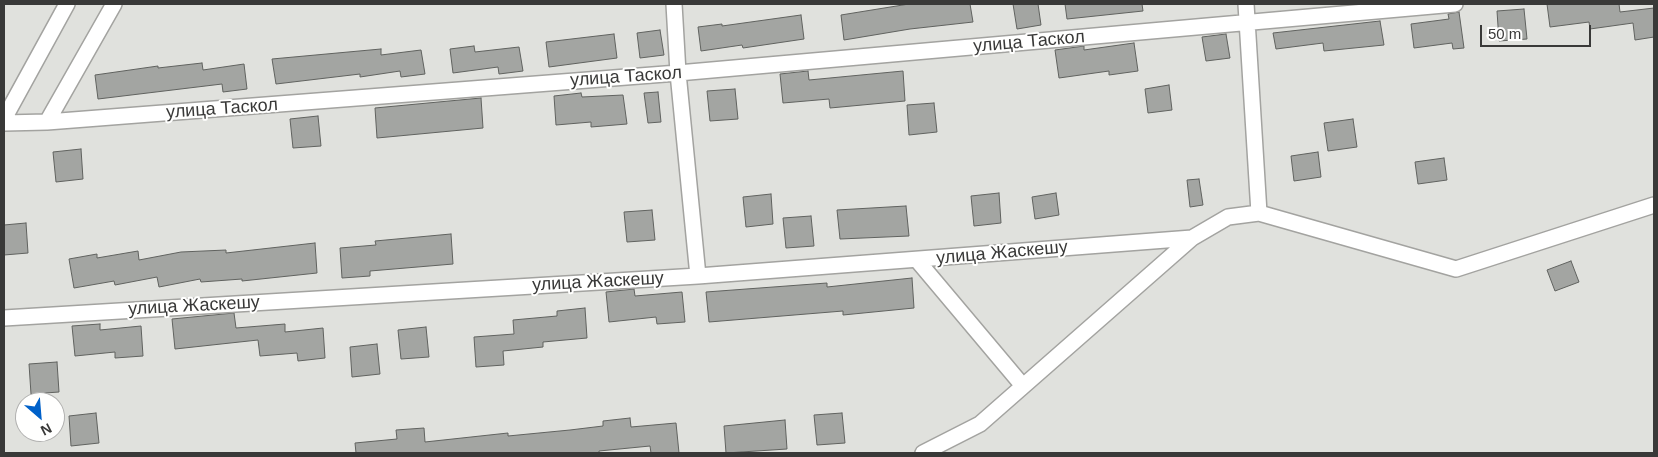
<!DOCTYPE html>
<meta charset="utf-8">
<style>
body{margin:0}
#map{position:relative;width:1658px;height:457px;overflow:hidden;background:#e0e1dd;font-family:Helvetica,sans-serif}
canvas{display:block}
.frame{position:absolute;inset:0;border:5px solid #393938;pointer-events:none}
.north{position:absolute;left:15px;top:392px;width:50px;height:50px;box-sizing:border-box;background:#fffffe;border:1px solid #b0b0af;border-radius:50%;rotate:153deg;font-size:14px;font-weight:700;line-height:20px;text-align:center;color:#393938}
.north::after{content:'';display:block;margin:auto;width:18px;height:22px;background:#0061c9;clip-path:polygon(50% 0,100% 100%,50% 72%,0 100%)}
.scale{position:absolute;left:1480px;top:25px;width:111px;height:22px;box-sizing:border-box;border:2px solid #393938;border-top:0;padding-left:6px;font-size:15px;line-height:18px;white-space:nowrap;color:#393938;-webkit-text-stroke:4px #fffffe;paint-order:stroke}
</style>
<div id="map">
<canvas width="1658" height="457"></canvas>
<div class="frame"></div>
<div class="north">N</div>
<div class="scale">50 m</div>
</div>
<script>
const c = document.querySelector('canvas').getContext('2d');
c.lineJoin = 'round';
function paint(path, color) {
  c.fillStyle = color;
  c.fill(path, 'evenodd');
}
function poly(rows) {
  const path = new Path2D();
  for (const r of rows) {
    path.moveTo(r[0], r[1]);
    for (let i = 2; i < r.length; i += 2) path.lineTo(r[i], r[i + 1]);
  }
  return path;
}
function trace(path, color, width, dash) {
  c.strokeStyle = color;
  c.lineWidth = width;
  c.lineCap = dash ? 'butt' : 'round';
  c.setLineDash(dash || []);
  c.stroke(path);
}
function drawText(font, color, halo, rows, align = 'center') {
  c.font = font + ' Helvetica,sans-serif';
  c.lineWidth = 4;
  c.setLineDash([]);
  c.textBaseline = 'middle';
  c.strokeStyle = halo;
  c.fillStyle = color;
  for (const [text, x, y, turn = 0] of rows) {
    c.save();
    c.translate(x, y);
    c.rotate((+turn || 0) * Math.PI / 180);
    c.textAlign = isNaN(turn) ? turn : align;
    if (halo) c.strokeText(text, 0, 0);
    c.fillText(text, 0, 0);
    c.restore();
  }
}
const building = poly([
 [909,4,970,4,973,22,910,29,844,40,841,15,909,4],
 [1013,4,1038,4,1041,25,1017,29,1013,4],
 [1065,4,1142,4,1143,11,1067,19,1065,4],
 [1547,4,1619,4,1620,12,1654,8,1654,37,1635,40,1633,23,1590,29,1589,22,1550,27,1547,4],
 [1524,9,1527,39,1499,41,1497,11,1524,9],
 [1459,12,1464,48,1453,49,1452,43,1414,48,1411,24,1449,19,1448,14,1459,12],
 [801,15,804,39,743,48,742,45,701,51,698,27,722,24,722,26,801,15],
 [1380,21,1384,45,1324,51,1323,43,1276,49,1273,33,1380,21],
 [660,30,664,55,640,58,637,33,660,30],
 [614,34,617,58,549,67,546,42,614,34],
 [1226,34,1230,58,1206,61,1202,37,1226,34],
 [1134,43,1138,71,1109,75,1109,71,1059,78,1055,50,1084,46,1084,50,1134,43],
 [474,46,475,52,519,47,523,71,499,74,498,67,453,73,450,49,474,46],
 [381,49,381,55,421,50,425,74,401,77,400,71,360,77,360,74,276,84,272,59,381,49],
 [202,63,203,70,244,64,247,89,223,92,222,84,98,99,95,75,158,66,158,68,202,63],
 [808,71,809,80,903,71,905,101,830,108,829,99,783,103,780,74,808,71],
 [1169,85,1172,110,1148,113,1145,89,1169,85],
 [735,89,738,119,710,121,707,91,735,89],
 [658,92,661,122,648,123,644,93,658,92],
 [581,93,582,97,623,95,627,124,591,127,591,122,556,125,554,96,581,93],
 [481,98,483,128,377,138,375,108,481,98],
 [934,103,937,132,909,135,907,105,934,103],
 [318,116,321,146,293,148,290,119,318,116],
 [1353,119,1357,147,1328,151,1324,123,1353,119],
 [81,149,83,179,56,182,53,152,81,149],
 [1318,152,1321,177,1294,181,1291,156,1318,152],
 [1444,158,1447,180,1418,184,1415,162,1444,158],
 [1199,179,1203,205,1190,207,1187,180,1199,179],
 [999,193,1001,223,974,226,971,196,999,193],
 [1056,193,1059,215,1035,219,1032,197,1056,193],
 [771,194,773,224,746,227,743,197,771,194],
 [906,206,909,236,840,239,837,210,906,206],
 [652,210,655,240,627,242,624,212,652,210],
 [811,216,814,246,786,248,783,218,811,216],
 [26,223,28,253,4,255,4,225,26,223],
 [451,234,453,264,370,271,370,276,342,278,340,248,376,245,375,241,451,234],
 [315,243,317,273,242,281,242,279,201,282,200,279,159,287,157,277,115,285,114,281,74,288,69,259,97,254,97,258,138,251,139,260,181,252,226,250,226,253,315,243],
 [1571,261,1579,282,1555,291,1547,270,1571,261],
 [912,278,914,308,843,315,843,311,709,322,706,292,827,283,827,287,912,278],
 [634,289,635,296,682,292,685,322,657,324,656,317,609,322,606,292,634,289],
 [585,308,587,338,543,342,543,347,503,351,504,365,476,367,474,337,514,334,513,320,557,316,557,311,585,308],
 [234,313,236,328,285,324,285,332,323,328,325,358,298,361,297,353,260,356,258,340,175,349,172,319,234,313],
 [100,324,100,330,141,326,143,356,115,358,115,352,75,356,72,326,100,324],
 [426,327,429,357,401,359,398,330,426,327],
 [377,344,380,374,352,377,350,347,377,344],
 [57,362,59,392,31,394,29,364,57,362],
 [96,413,99,443,71,446,69,416,96,413],
 [842,413,845,443,817,445,814,415,842,413],
 [630,418,631,427,676,423,679,453,651,453,650,446,599,451,599,453,356,453,355,443,397,439,396,430,424,428,425,442,508,433,508,436,570,430,603,426,603,421,630,418],
 [785,420,787,449,726,453,724,426,785,420]
]);
const street = poly([
 [674,4,678,73,698,276],
 [1246,4,1259,213],
 [4,119,67,4],
 [47,122,114,4],
 [4,123,47,122,678,73,1455,4],
 [917,260,1023,386],
 [4,318,698,276,1192,238],
 [923,453,980,424,1192,238,1228,217,1259,213,1456,269,1654,205]
]);
const streetNames = [
 ["улица Таскол",1029,42,-5],
 ["улица Таскол",626,77,-4],
 ["улица Таскол",222,109,-4],
 ["улица Жаскешу",1002,253,-5],
 ["улица Жаскешу",598,282,-3],
 ["улица Жаскешу",194,306,-3]
];
paint(building, '#a3a5a2');
trace(building, '#60625f', 1);
trace(street, '#a3a3a0', 18);
trace(street, '#fff', 15);
drawText('18px', '#393938', '#fffffe', streetNames);
</script>
